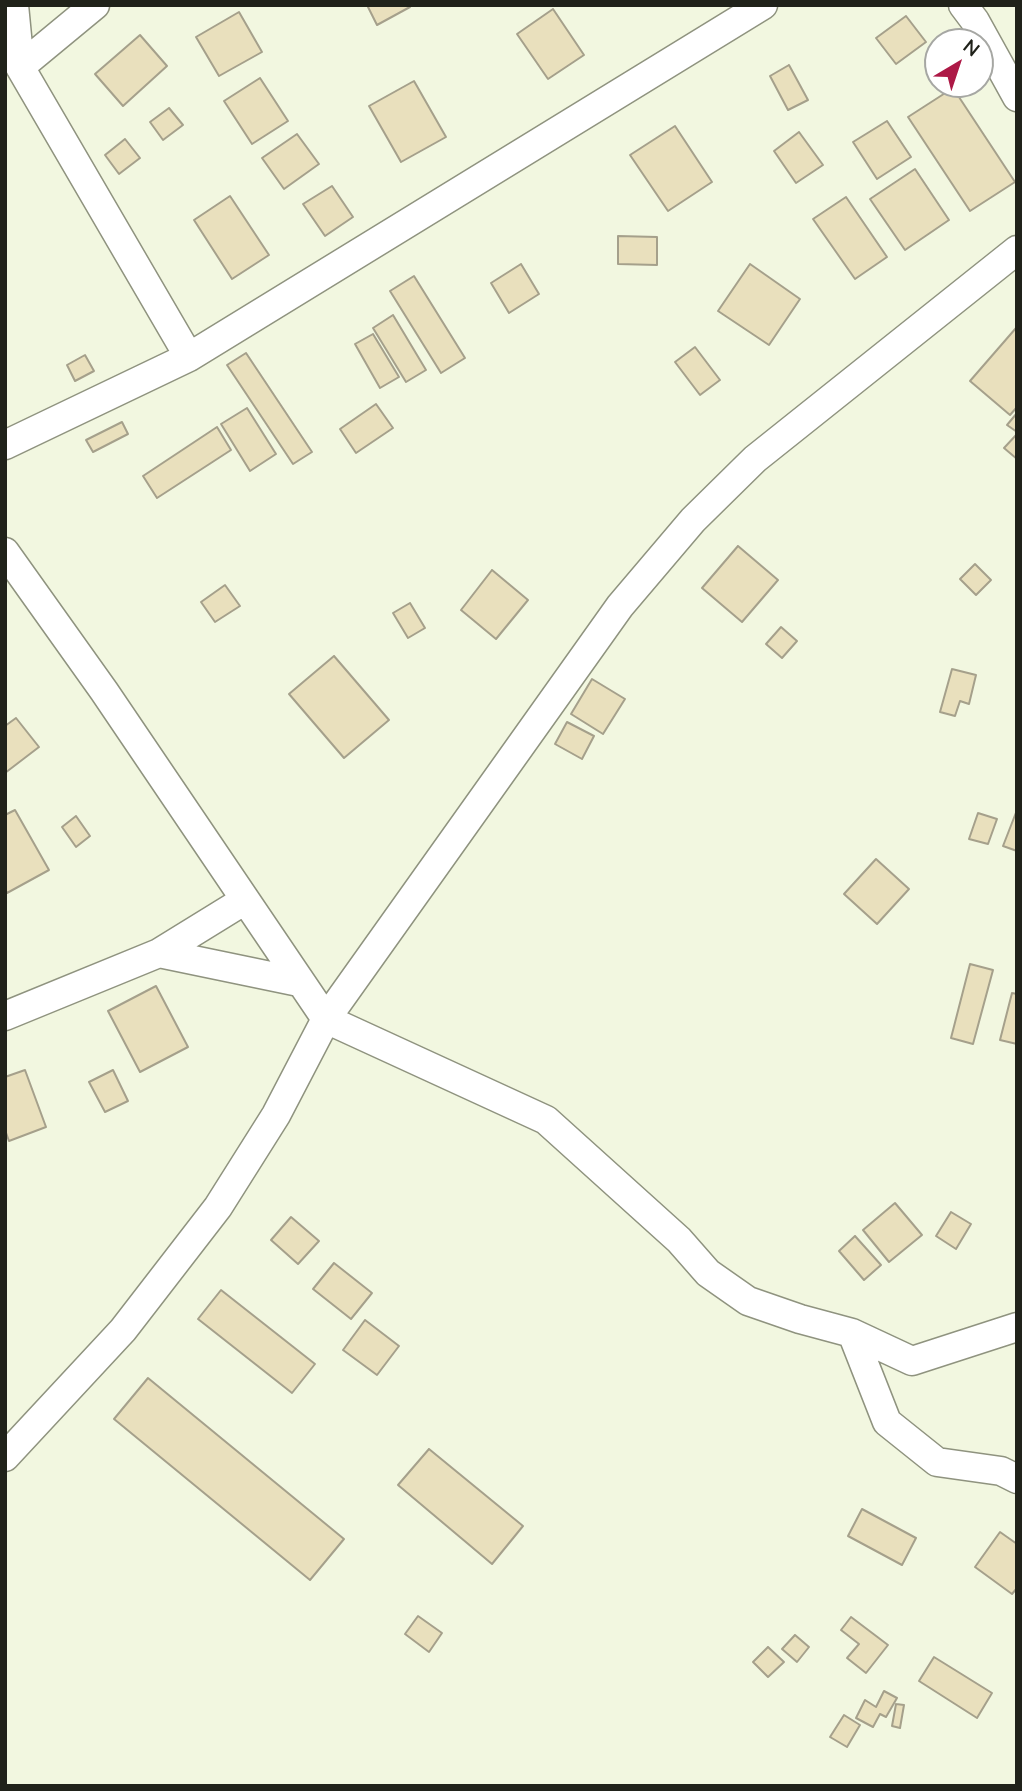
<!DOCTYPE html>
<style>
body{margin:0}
#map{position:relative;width:1022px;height:1791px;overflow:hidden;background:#f2f7e0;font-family:"Nunito Sans",sans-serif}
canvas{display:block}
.frame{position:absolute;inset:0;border:7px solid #20221a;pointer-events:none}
.north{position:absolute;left:924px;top:28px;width:70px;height:70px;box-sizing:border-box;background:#fff;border:2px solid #a6a7a3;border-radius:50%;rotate:39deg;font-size:19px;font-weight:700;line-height:28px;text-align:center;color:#20221a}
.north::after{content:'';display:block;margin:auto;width:24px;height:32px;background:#ad1946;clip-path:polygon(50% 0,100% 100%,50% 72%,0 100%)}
</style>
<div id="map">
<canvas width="1022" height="1791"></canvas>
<div class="frame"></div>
<div class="north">N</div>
</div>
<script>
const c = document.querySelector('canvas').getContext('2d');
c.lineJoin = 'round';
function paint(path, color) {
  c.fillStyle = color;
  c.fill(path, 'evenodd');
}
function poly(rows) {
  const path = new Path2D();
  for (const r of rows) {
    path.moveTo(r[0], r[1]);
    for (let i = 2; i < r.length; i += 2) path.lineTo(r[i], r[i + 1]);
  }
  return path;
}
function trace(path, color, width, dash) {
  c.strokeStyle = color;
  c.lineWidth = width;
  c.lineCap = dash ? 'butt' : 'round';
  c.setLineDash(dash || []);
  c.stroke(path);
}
const building = poly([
 [367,5,409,5,410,7,377,25,367,5],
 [553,9,584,55,548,79,517,34,553,9],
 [239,12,262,52,219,76,196,37,239,12],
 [906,16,926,42,896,64,876,38,906,16],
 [140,35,167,66,123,106,95,74,140,35],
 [789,65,808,100,788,110,770,76,789,65],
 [260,78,288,121,252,144,224,101,260,78],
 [414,81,446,137,401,162,369,106,414,81],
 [953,88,1015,182,970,211,908,117,953,88],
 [169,108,183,125,163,140,150,122,169,108],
 [887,121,911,157,877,179,853,142,887,121],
 [675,126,712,182,668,211,630,155,675,126],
 [799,132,823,165,796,183,774,151,799,132],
 [297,134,319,164,284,189,262,158,297,134],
 [125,139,140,158,119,174,105,155,125,139],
 [915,169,949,220,905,250,870,199,915,169],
 [332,186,353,217,325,236,303,204,332,186],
 [230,196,269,255,232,279,194,220,230,196],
 [846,197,887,257,855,279,813,219,846,197],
 [618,236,657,237,657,265,618,264,618,236],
 [521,264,539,294,509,313,491,283,521,264],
 [750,264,800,299,769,345,718,311,750,264],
 [414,276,465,358,441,373,390,291,414,276],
 [393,315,426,370,406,382,373,328,393,315],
 [1016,328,1017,407,1010,415,970,381,1016,328],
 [373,334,399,377,380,388,355,344,373,334],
 [695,347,720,380,700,395,675,362,695,347],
 [246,353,312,452,293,464,227,365,246,353],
 [85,355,94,371,75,381,67,365,85,355],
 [376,404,393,428,356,453,340,429,376,404],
 [247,408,276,454,250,471,221,424,247,408],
 [1017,413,1017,432,1007,425,1017,413],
 [122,422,128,434,93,452,86,440,122,422],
 [217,427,231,450,157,498,143,476,217,427],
 [1017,434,1017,459,1004,448,1017,434],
 [738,546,778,580,742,622,702,588,738,546],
 [975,564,991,580,976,595,960,579,975,564],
 [492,570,528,600,496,639,461,610,492,570],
 [225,585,240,606,215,622,201,602,225,585],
 [410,603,425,628,408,638,393,613,410,603],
 [781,627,797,641,782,658,766,644,781,627],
 [334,656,389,720,344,758,289,694,334,656],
 [952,669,976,675,969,704,960,701,955,716,940,712,952,669],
 [592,679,625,699,603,734,571,714,592,679],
 [16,718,39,747,5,773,5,726,16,718],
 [567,722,594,736,582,759,555,744,567,722],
 [15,810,49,870,7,893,5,889,5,815,15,810],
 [1017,810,1017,851,1003,846,1017,810],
 [978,813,997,819,988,844,969,839,978,813],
 [76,816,90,836,76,847,62,827,76,816],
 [876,859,909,889,877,924,844,894,876,859],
 [970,964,993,970,973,1044,951,1038,970,964],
 [156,986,188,1047,140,1072,108,1011,156,986],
 [1012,993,1017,994,1017,1044,1000,1040,1012,993],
 [25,1070,46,1127,9,1141,5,1130,5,1077,25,1070],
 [113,1070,128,1101,105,1112,89,1082,113,1070],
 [895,1203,922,1235,889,1262,863,1230,895,1203],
 [951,1212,971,1224,956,1249,936,1236,951,1212],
 [291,1217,319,1241,298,1264,271,1240,291,1217],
 [855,1236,881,1265,864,1280,839,1251,855,1236],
 [334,1263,372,1293,351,1319,313,1289,334,1263],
 [221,1290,315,1364,292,1393,198,1319,221,1290],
 [365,1320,399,1346,377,1375,343,1350,365,1320],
 [148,1378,344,1539,310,1580,114,1419,148,1378],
 [429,1449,523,1526,492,1564,398,1485,429,1449],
 [862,1509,916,1538,902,1565,848,1536,862,1509],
 [1000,1532,1017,1544,1017,1588,1012,1594,975,1567,1000,1532],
 [418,1616,442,1633,429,1652,405,1634,418,1616],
 [851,1617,888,1645,866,1673,847,1658,859,1644,841,1630,851,1617],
 [795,1635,809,1647,797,1662,782,1649,795,1635],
 [768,1647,784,1662,768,1677,753,1662,768,1647],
 [934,1657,992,1693,977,1718,919,1681,934,1657],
 [884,1691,897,1698,886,1717,880,1714,873,1727,856,1718,865,1700,876,1707,884,1691],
 [896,1704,904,1705,900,1728,892,1726,896,1704],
 [844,1715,860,1725,847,1747,830,1737,844,1715]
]);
const street = poly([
 [14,5,20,67,189,357],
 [963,5,975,21,1017,97],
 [20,67,95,5],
 [5,445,189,357,763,5],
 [5,552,104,691,326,1019,546,1120,679,1240,708,1273,748,1301,800,1319,852,1333,912,1361,1017,1327],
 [159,953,299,982],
 [5,1016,159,953,245,900],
 [852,1333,887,1422,937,1462,1001,1471,1017,1479],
 [5,1457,123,1330,218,1207,276,1115,326,1019,620,606,693,520,755,459,1017,250]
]);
paint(building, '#e9e0bd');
trace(building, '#a5a08b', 2);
trace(street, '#8f937f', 31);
trace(street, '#fff', 28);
</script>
